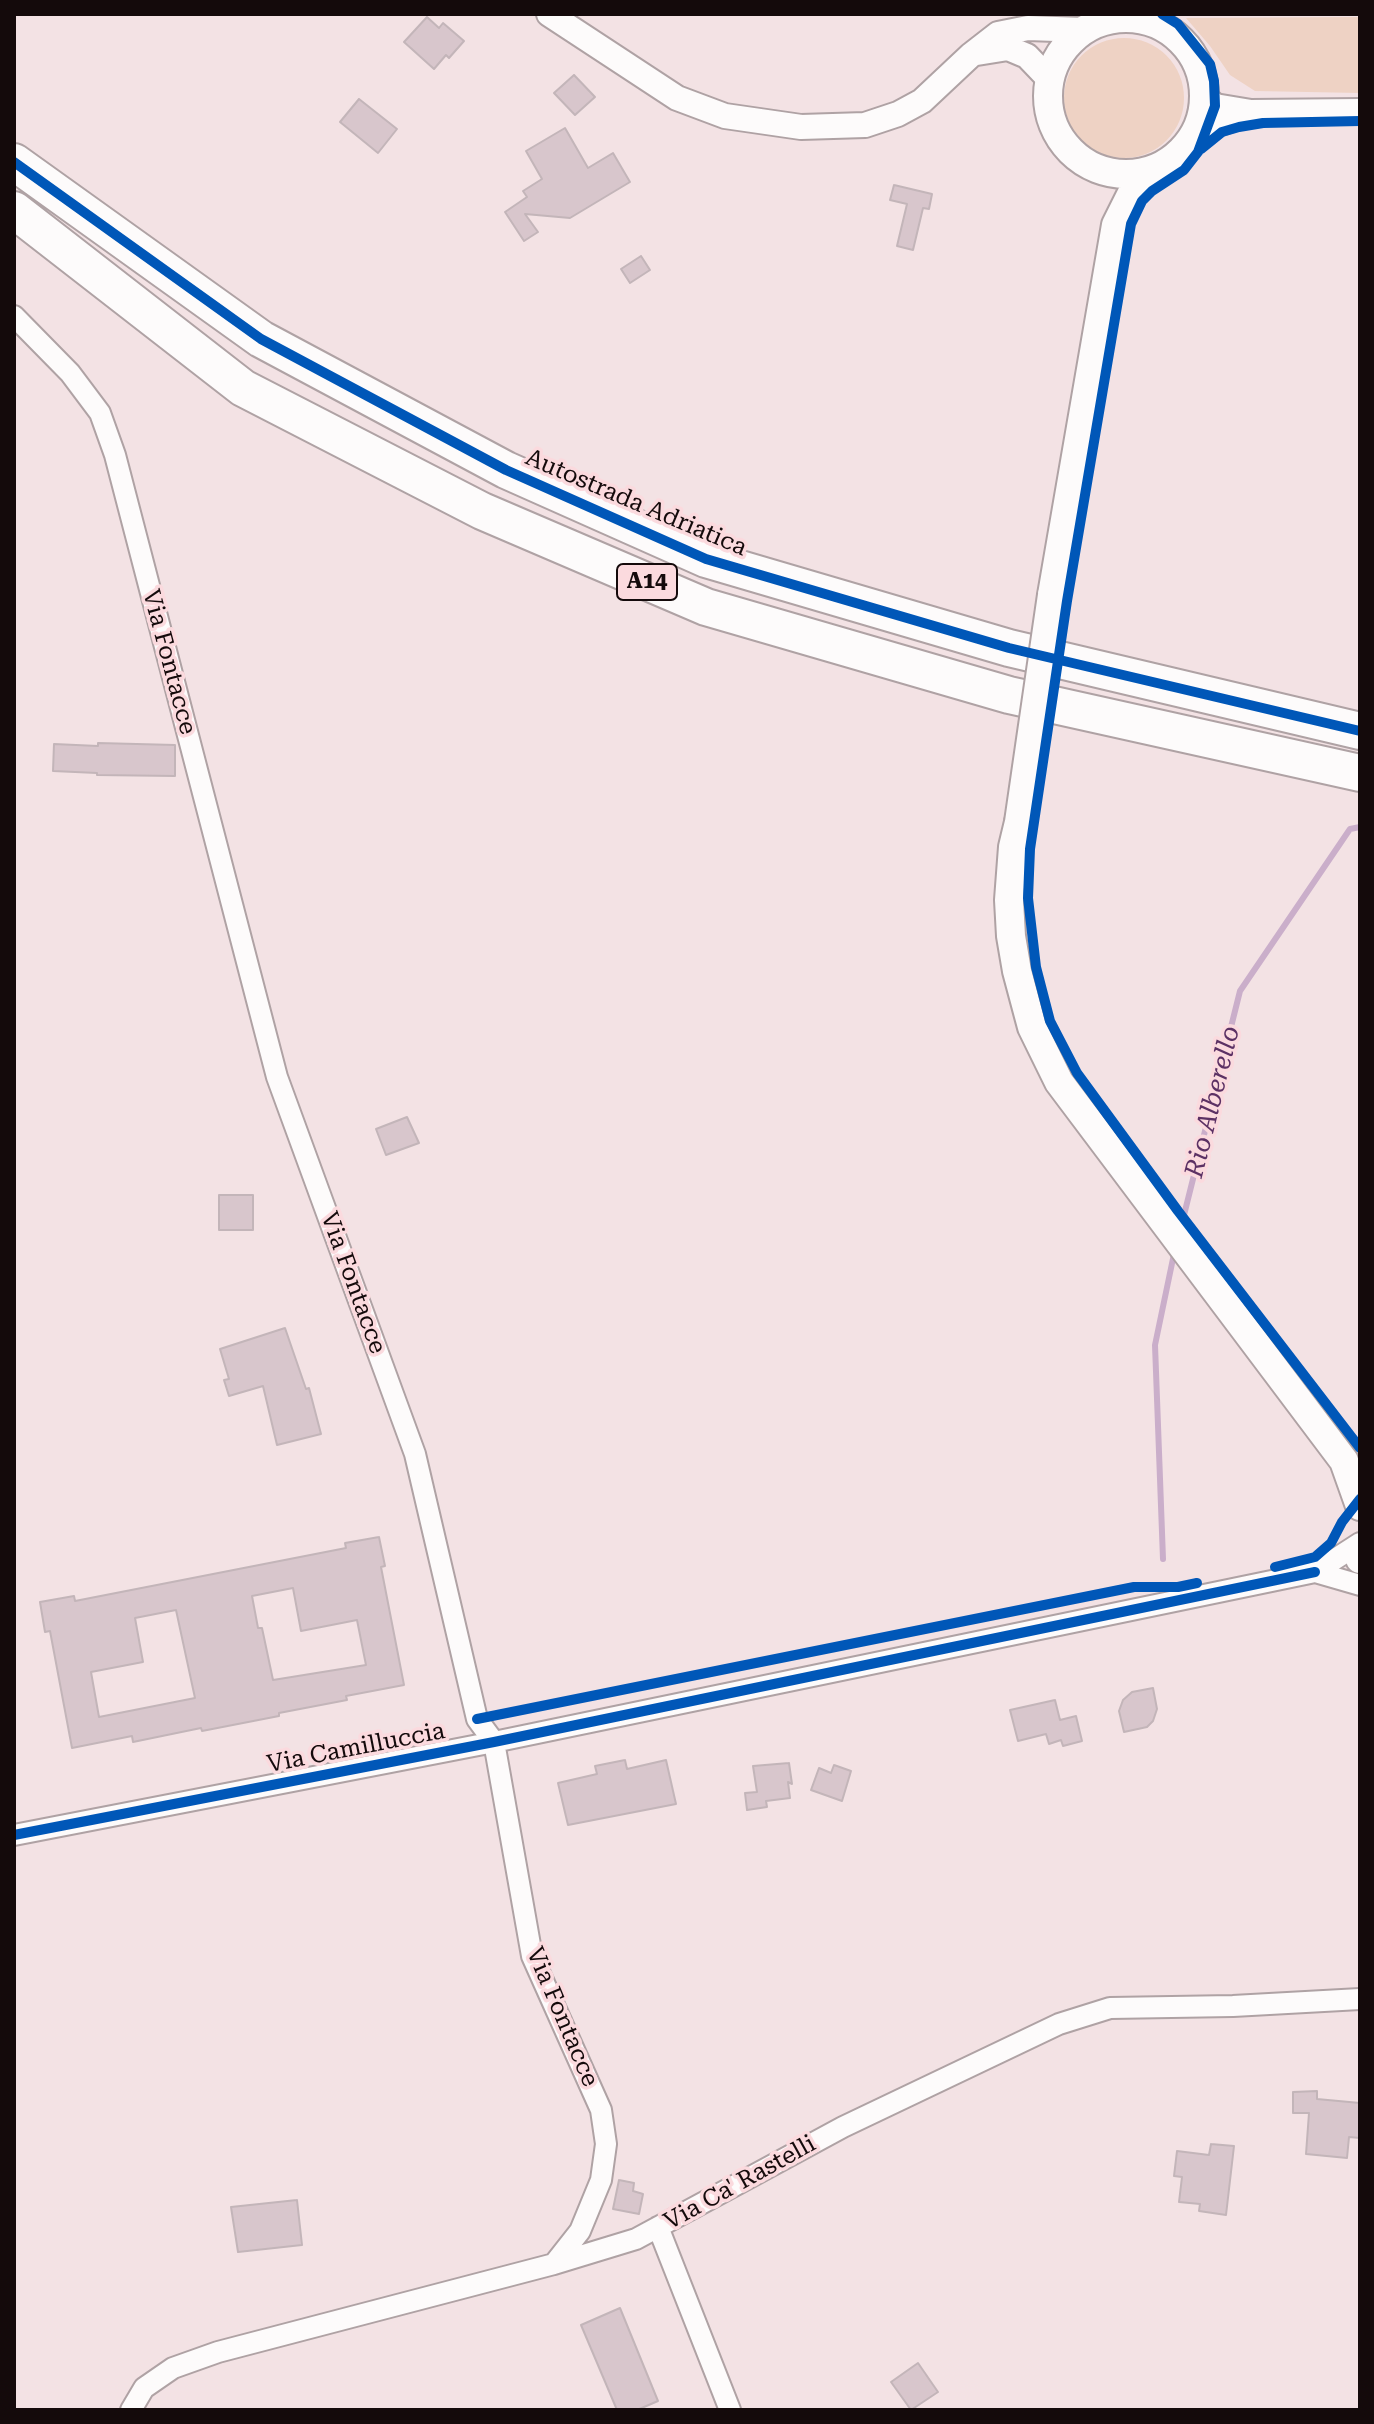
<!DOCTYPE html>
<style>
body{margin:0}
#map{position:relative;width:1374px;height:2424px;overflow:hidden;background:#f3e2e4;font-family:"Roboto Serif",serif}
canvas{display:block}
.frame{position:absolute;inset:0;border:16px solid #140a0b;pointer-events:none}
</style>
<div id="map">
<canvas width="1374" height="2424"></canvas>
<div class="frame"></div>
</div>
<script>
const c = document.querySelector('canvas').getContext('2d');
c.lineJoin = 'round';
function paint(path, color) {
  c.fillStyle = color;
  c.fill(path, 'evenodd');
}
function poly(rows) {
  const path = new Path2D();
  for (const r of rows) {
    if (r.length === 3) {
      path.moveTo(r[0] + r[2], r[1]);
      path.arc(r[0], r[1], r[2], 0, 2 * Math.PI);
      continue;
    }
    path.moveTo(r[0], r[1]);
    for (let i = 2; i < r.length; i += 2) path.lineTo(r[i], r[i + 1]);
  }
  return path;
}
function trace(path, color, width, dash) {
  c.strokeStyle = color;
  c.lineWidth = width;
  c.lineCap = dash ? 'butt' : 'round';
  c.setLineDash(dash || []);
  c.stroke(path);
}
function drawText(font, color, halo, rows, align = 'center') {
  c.font = font + ' "Roboto Serif",serif';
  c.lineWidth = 7;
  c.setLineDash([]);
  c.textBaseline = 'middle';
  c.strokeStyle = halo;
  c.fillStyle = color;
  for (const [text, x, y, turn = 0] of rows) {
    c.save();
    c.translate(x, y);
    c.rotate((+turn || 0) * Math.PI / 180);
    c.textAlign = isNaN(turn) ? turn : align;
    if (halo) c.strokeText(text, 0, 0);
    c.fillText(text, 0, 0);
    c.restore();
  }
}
const green = poly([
 [1360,17,1360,93,1255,91,1230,75,1210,46,1186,18],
 [1124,98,60]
]);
const stream = poly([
 [1181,1227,1240,991,1350,829,1360,827],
 [1163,1559,1155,1345,1175,1249]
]);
const building = poly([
 [427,17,439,28,443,23,464,41,449,58,446,55,434,69,404,42,427,17],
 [574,75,595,97,575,115,554,93,574,75],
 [359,99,397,129,378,153,340,122,359,99],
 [565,128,588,168,613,153,630,182,570,218,525,214,538,232,524,241,505,212,527,197,523,191,542,179,526,151,565,128],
 [894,185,932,194,929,209,923,208,913,250,897,246,907,204,890,200,894,185],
 [641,256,650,270,630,283,621,269,641,256],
 [98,743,175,745,175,776,97,775,97,773,53,771,54,744,98,746,98,743],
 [407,1117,419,1143,386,1155,376,1129,407,1117],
 [219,1195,253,1195,253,1230,219,1230,219,1195],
 [285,1328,306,1389,309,1388,321,1434,277,1445,263,1386,229,1396,224,1380,229,1379,220,1349,285,1328],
 [379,1537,385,1566,381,1567,404,1685,346,1696,347,1700,279,1713,279,1716,202,1731,201,1728,133,1742,132,1736,72,1748,50,1631,45,1632,40,1602,74,1596,75,1601,346,1548,345,1543,379,1537],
 [293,1588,301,1631,357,1620,366,1665,273,1680,262,1628,258,1628,252,1596,293,1588],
 [176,1610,195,1698,99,1717,91,1672,143,1662,135,1618,176,1610],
 [1153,1688,1157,1709,1153,1721,1147,1727,1124,1732,1119,1711,1123,1700,1132,1692,1153,1688],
 [1055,1700,1060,1720,1076,1716,1082,1741,1063,1746,1061,1740,1049,1744,1046,1734,1018,1741,1010,1710,1055,1700],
 [625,1760,627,1769,666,1760,676,1804,568,1825,558,1783,597,1774,595,1766,625,1760],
 [789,1763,792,1784,788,1782,790,1798,766,1801,767,1807,747,1810,745,1793,757,1792,753,1766,789,1763],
 [834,1765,851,1771,842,1801,811,1790,819,1768,831,1773,834,1765],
 [1317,2091,1317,2099,1360,2103,1360,2138,1349,2137,1347,2158,1306,2154,1309,2113,1293,2113,1293,2092,1317,2091],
 [1211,2144,1234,2146,1226,2215,1199,2211,1200,2204,1179,2202,1182,2177,1174,2176,1177,2151,1209,2155,1211,2144],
 [619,2180,634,2183,633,2191,643,2194,639,2214,613,2209,619,2180],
 [297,2200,302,2245,238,2252,231,2207,297,2200],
 [620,2308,658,2401,637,2410,617,2410,581,2325,620,2308],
 [918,2363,938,2392,911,2410,891,2382,918,2363]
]);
const minor = poly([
 [14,316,70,373,100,413,115,455,277,1077,415,1454,477,1719,494,1742,532,1956,601,2110,606,2144,601,2180,580,2231,554,2264],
 [1315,1572,1360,1585],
 [14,1835,494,1742,1315,1572,1360,1543],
 [658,2227,730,2410],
 [131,2410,144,2388,173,2368,218,2352,554,2264,636,2239,843,2127,1059,2024,1110,2008,1233,2006,1360,1999]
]);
const tertiary = poly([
 [549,14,677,98,725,116,801,127,865,125,898,114,922,101,971,55,998,34,1028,28,1084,30],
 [977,53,1008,48,1027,56,1049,79],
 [1205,97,1215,106,1251,112,1360,111],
 [1191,141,1209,127,1249,113]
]);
const secondary = poly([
 [1126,96,78],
 [1052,595,1116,225,1133,191,1155,169],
 [1019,822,1013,847,1009,900,1011,936,1017,971,1032,1027,1059,1082,1344,1461,1360,1506],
 [1360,1555,1360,1559]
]);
const motorway = poly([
 [14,162,261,339,506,470,706,559,1009,648,1360,731],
 [14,210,243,388,482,511,706,607,1009,695,1360,773]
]);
const secondaryBridge = poly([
 [1019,822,1052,595]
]);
const cycleway = poly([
 [1162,14,1178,24,1210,64,1214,81,1215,106,1198,152,1184,170,1152,191,1142,201,1131,224,1067,601,1030,849,1028,898,1036,967,1050,1021,1077,1073,1178,1211,1360,1448],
 [1201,149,1222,132,1239,127,1263,123,1360,121],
 [14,162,261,339,506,470,706,559,1009,648,1360,731],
 [1275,1567,1315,1557,1331,1543,1342,1522,1360,1499],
 [477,1719,1134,1587,1178,1587,1197,1583],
 [14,1835,494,1742,1315,1572]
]);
const shields = [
 [647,582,60]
];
const shieldNames = [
 ["A14",647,582]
];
const streetNames = [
 ["Autostrada Adriatica",636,503,23],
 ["Via Fontacce",169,662,75],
 ["Via Fontacce",353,1283,70],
 ["Via Camilluccia",356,1748,-11],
 ["Via Fontacce",562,2017,67],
 ["Via Ca' Rastelli",740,2183,-29]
];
const waterNames = [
 ["Rio Alberello",1213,1102,-76]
];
paint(green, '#eed2c4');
trace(stream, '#caaeca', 6);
paint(building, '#d8c6cc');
trace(building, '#c3b5b9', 2);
trace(minor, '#afa2a4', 24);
trace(tertiary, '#afa2a4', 28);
trace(secondary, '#afa2a4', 32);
trace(motorway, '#afa2a4', 40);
trace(minor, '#fdfbfb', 20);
trace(tertiary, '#fdfbfb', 24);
trace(secondary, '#fdfbfb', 28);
trace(motorway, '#fdfbfb', 36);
trace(secondaryBridge, '#afa2a4', 32, []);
trace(secondaryBridge, '#fdfbfb', 28);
trace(cycleway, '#0057b8', 10);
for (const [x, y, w] of shields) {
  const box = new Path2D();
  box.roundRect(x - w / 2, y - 18, w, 36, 6);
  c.fillStyle = '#fbdade';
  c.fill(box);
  trace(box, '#140a0b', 2);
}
drawText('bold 22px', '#140a0b', null, shieldNames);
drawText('24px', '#140a0b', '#fbdade', streetNames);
drawText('italic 26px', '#5c3164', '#fbdade', waterNames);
</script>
